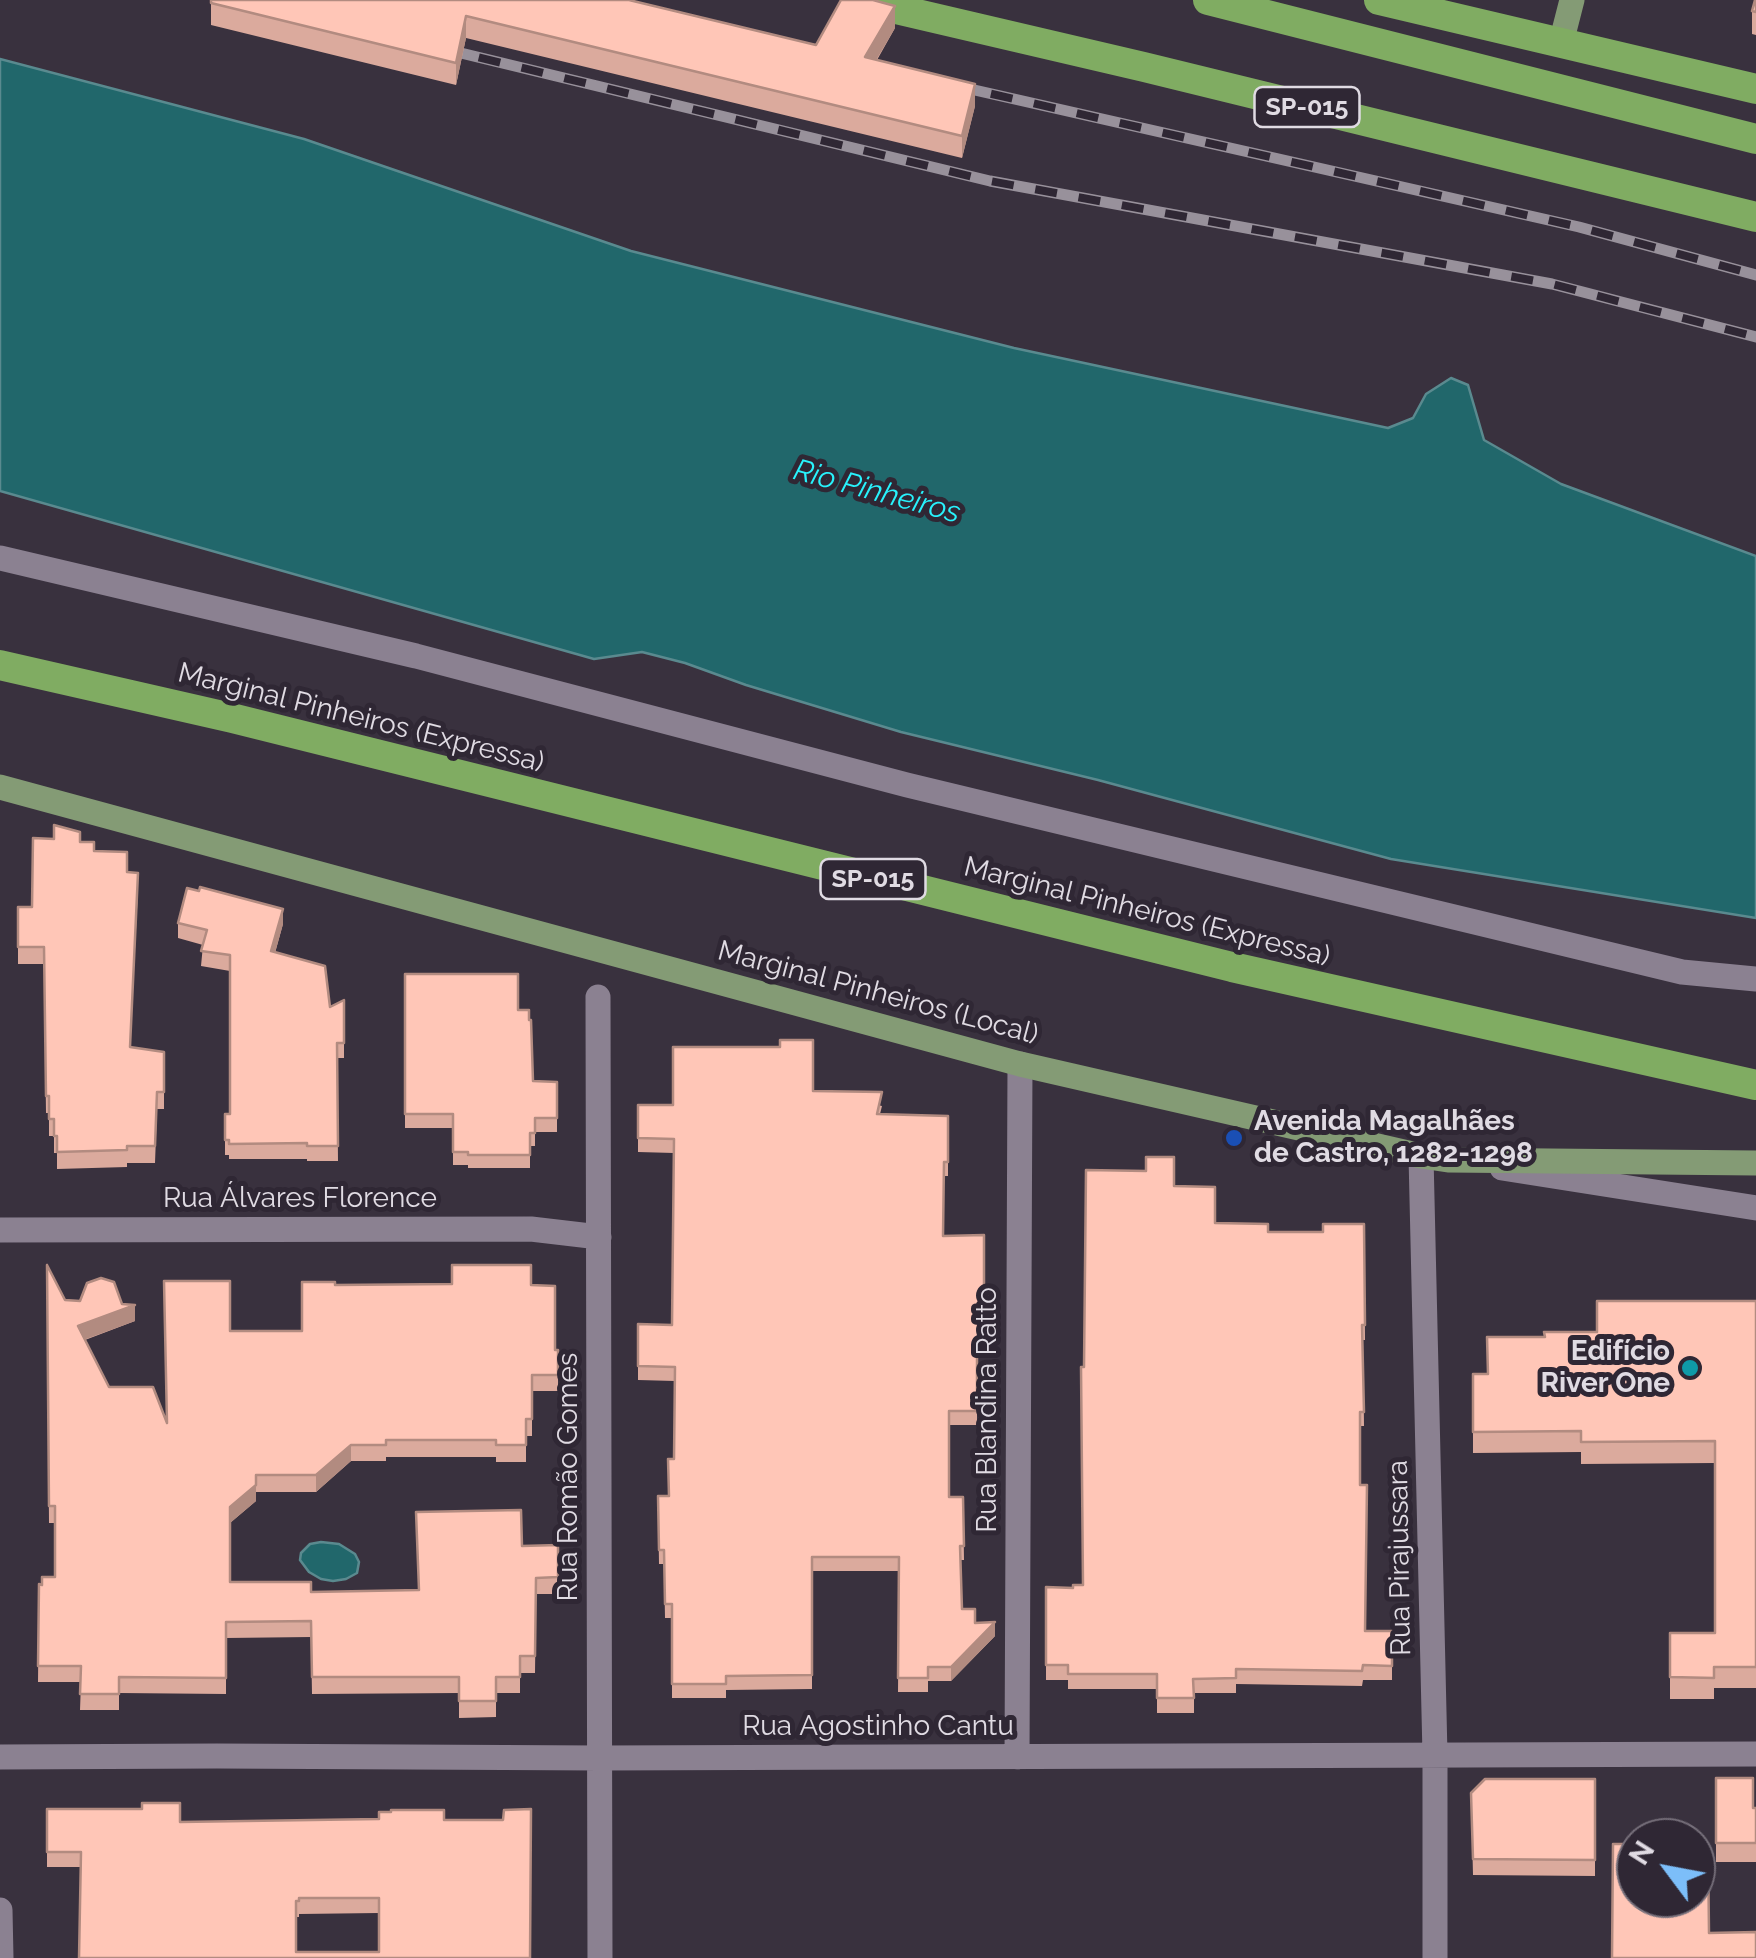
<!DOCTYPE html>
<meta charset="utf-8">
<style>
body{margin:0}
#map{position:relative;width:1756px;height:1958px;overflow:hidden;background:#39313e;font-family:Raleway,sans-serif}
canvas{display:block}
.north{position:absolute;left:1616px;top:1818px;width:100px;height:100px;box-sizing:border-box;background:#2f2734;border:2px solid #766f7a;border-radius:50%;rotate:302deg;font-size:28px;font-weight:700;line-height:40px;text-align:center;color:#e0dbe3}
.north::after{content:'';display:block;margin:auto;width:35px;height:45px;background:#7cbef9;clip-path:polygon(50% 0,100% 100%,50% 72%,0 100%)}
</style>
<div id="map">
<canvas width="1756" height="1958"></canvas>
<div class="north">N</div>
</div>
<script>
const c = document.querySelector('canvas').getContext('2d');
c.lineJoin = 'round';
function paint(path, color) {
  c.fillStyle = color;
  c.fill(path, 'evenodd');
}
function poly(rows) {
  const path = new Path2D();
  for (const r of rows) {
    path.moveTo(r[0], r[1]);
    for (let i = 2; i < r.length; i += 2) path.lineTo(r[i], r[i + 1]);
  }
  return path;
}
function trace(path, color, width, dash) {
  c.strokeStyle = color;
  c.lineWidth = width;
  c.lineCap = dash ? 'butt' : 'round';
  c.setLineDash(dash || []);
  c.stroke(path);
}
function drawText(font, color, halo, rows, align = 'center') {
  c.font = font + ' Raleway,sans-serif';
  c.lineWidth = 10;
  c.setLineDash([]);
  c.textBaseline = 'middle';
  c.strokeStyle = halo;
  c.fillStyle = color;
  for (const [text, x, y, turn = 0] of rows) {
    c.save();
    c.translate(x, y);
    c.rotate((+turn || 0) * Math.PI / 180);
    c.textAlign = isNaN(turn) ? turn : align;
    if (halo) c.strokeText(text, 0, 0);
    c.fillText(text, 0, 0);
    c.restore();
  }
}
const water = poly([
 [0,59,304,139,631,251,1014,348,1388,428,1413,418,1426,394,1451,378,1468,385,1484,440,1561,484,1756,556,1756,918,1391,859,1098,780,901,732,746,685,685,663,642,652,594,659,0,491,0,59],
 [321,1542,339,1544,355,1554,359,1562,357,1573,346,1579,333,1581,321,1579,309,1572,300,1560,301,1553,310,1544,321,1542]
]);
const minor = poly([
 [0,558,416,656,907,785,1682,972,1756,979],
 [598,997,600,1958],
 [1421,1156,1435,1755,1435,1958],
 [1502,1168,1756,1208],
 [0,1230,531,1229,599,1237],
 [0,1757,217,1756,600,1758,1756,1754],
 [1017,1757,1020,1064],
 [0,1910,1,1958]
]);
const major = poly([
 [1561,43,1572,0],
 [0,787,1020,1064,1421,1156,1448,1160,1756,1163]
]);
const highway = poly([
 [857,0,1144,67,1756,217],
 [1208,0,1756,139],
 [1379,0,1756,89],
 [0,665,232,718,1232,967,1756,1085]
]);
const rail = poly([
 [436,47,990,181,1552,284,1756,337],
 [948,84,1579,227,1756,275]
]);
const wall = poly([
 [629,0,816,45,895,28,877,60,975,106,962,158,466,38,456,85,211,25,211,3],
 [1756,0,1756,35,1752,34,1752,11],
 [80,842,127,872,138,890,130,1048,164,1052,164,1109,157,1109,155,1163,127,1163,127,1167,57,1169,57,1153,54,1153,54,1136,49,1136,49,1113,46,1113,44,964,18,964,18,907,32,907],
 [178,923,283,924,275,953,330,1007,344,1000,344,1058,337,1058,338,1161,307,1161,307,1159,229,1159,229,1155,225,1155,225,1114,230,1114,230,971,201,966,203,945,178,938],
 [405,974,518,1010,533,1081,557,1082,557,1132,535,1132,535,1146,530,1146,530,1168,468,1168,468,1165,453,1165,453,1128,405,1128],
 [813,1091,882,1106,880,1114,948,1116,948,1176,944,1176,943,1236,984,1235,984,1356,977,1356,977,1425,949,1425,949,1497,963,1497,964,1560,961,1560,962,1609,975,1623,995,1636,951,1681,928,1681,928,1692,898,1692,899,1571,812,1571,812,1689,726,1690,726,1698,672,1698,672,1618,665,1618,664,1564,659,1564,658,1496,668,1496,674,1459,675,1381,638,1380,638,1324,672,1325,674,1153,638,1152,638,1105,673,1105],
 [1174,1186,1215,1223,1268,1232,1323,1232,1364,1224,1365,1340,1363,1340,1364,1426,1360,1426,1360,1454,1365,1631,1392,1631,1392,1680,1363,1680,1362,1686,1236,1684,1236,1693,1194,1693,1194,1713,1157,1713,1157,1689,1068,1689,1068,1680,1046,1680,1046,1587,1073,1588,1083,1585,1084,1367],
 [47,1265,65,1300,122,1304,135,1321,85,1340,109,1387,166,1422,230,1331,302,1331,335,1285,531,1285,555,1350,558,1350,558,1391,532,1391,532,1436,526,1436,526,1462,496,1462,496,1457,386,1457,386,1461,351,1461,316,1492,256,1492,256,1501,230,1523,230,1582,311,1592,418,1590,522,1546,558,1545,558,1594,536,1594,535,1673,520,1673,520,1693,496,1693,496,1717,459,1718,459,1693,312,1694,311,1637,226,1638,226,1694,119,1693,119,1710,80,1710,81,1682,38,1682,39,1584,42,1585,55,1577,55,1523,49,1523],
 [1756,1301,1756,1688,1714,1688,1714,1699,1670,1699,1670,1633,1715,1633,1715,1463,1581,1464,1581,1452,1473,1453,1473,1374,1488,1374,1545,1337,1597,1332],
 [1716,1778,1753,1808,1756,1808,1756,1862,1716,1862],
 [1595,1779,1595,1876,1473,1875,1471,1793],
 [47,1809,180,1822,444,1820,530,1958,79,1958,81,1867,47,1867],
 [379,1913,379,1952,296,1952,296,1917,299,1917,299,1914]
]);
const shadedWall = poly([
 [895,6,895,28,865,79,865,57],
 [466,16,466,38,456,85,456,63],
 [975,84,975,106,962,158,962,136],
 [283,909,283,924,271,967,271,951],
 [135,1305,135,1321,78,1342,78,1326],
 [351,1445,351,1461,316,1492,316,1475],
 [256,1485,256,1501,230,1523,230,1507],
 [995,1622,995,1636,951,1681,951,1667]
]);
const building = poly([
 [211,0,629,0,816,45,841,0,873,0,895,6,865,57,975,84,962,136,466,16,456,63,211,3,211,0],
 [1755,0,1756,0,1756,12,1752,11,1755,0],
 [54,825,80,832,80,842,94,842,94,851,127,852,127,872,138,873,130,1047,164,1052,164,1092,157,1092,155,1146,127,1146,127,1150,57,1152,57,1136,54,1136,54,1119,49,1119,49,1096,46,1096,44,947,18,947,18,907,32,907,33,838,54,839,54,825],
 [200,887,283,909,271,951,325,966,330,1007,344,1000,344,1043,337,1043,338,1146,307,1146,307,1143,229,1144,229,1140,225,1140,225,1114,230,1114,230,955,201,951,207,930,178,923,187,888,199,891,200,887],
 [405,974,518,974,518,1010,529,1010,529,1020,531,1020,533,1081,557,1082,557,1118,535,1118,535,1133,530,1133,530,1155,468,1155,468,1152,453,1152,453,1114,405,1114,405,974],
 [780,1040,813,1040,813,1091,882,1092,877,1114,948,1116,948,1162,944,1162,943,1236,984,1235,984,1342,977,1342,977,1411,949,1411,949,1497,963,1497,964,1546,960,1546,962,1609,975,1609,975,1623,995,1622,951,1667,928,1667,928,1678,898,1678,899,1557,812,1557,812,1675,726,1676,726,1684,672,1684,672,1604,665,1604,664,1550,659,1550,658,1496,669,1496,668,1459,674,1459,675,1367,638,1366,638,1324,672,1325,674,1139,638,1138,638,1105,673,1105,673,1047,780,1047,780,1040],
 [1146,1157,1174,1157,1174,1186,1215,1187,1215,1223,1268,1224,1268,1232,1323,1232,1323,1224,1364,1224,1365,1325,1362,1325,1364,1412,1360,1412,1360,1485,1367,1485,1365,1631,1392,1631,1392,1666,1363,1665,1362,1671,1236,1669,1236,1678,1193,1679,1194,1698,1157,1698,1157,1674,1068,1674,1068,1665,1046,1665,1046,1587,1073,1588,1073,1585,1083,1585,1081,1367,1084,1367,1086,1170,1146,1171,1146,1157],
 [47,1265,65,1300,80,1301,87,1283,101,1278,114,1282,122,1304,135,1305,78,1326,109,1387,153,1387,167,1423,164,1281,230,1281,230,1331,302,1331,302,1282,335,1282,335,1285,452,1284,452,1265,531,1265,531,1285,555,1286,555,1350,558,1350,558,1375,532,1375,532,1419,526,1419,526,1445,496,1445,496,1440,386,1440,386,1445,351,1445,316,1475,256,1475,256,1485,230,1507,230,1582,311,1582,311,1592,419,1590,416,1512,521,1510,522,1546,558,1545,558,1577,536,1578,535,1656,520,1656,520,1677,496,1677,496,1701,459,1701,459,1677,312,1677,311,1621,226,1622,226,1678,119,1677,119,1694,80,1694,81,1666,38,1666,39,1584,42,1585,42,1577,55,1577,55,1506,49,1506,47,1265],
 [1597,1301,1756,1301,1756,1667,1714,1667,1714,1678,1670,1677,1670,1633,1715,1633,1715,1441,1581,1442,1581,1431,1473,1432,1473,1374,1488,1374,1487,1337,1545,1337,1544,1332,1597,1332,1597,1301],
 [1716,1778,1753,1778,1753,1808,1756,1808,1756,1843,1716,1843,1716,1778],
 [1485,1779,1595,1779,1595,1860,1473,1859,1471,1793,1485,1779],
 [142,1803,180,1803,180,1822,379,1819,379,1812,391,1812,391,1810,444,1810,444,1820,503,1820,504,1810,531,1809,530,1958,79,1958,81,1852,47,1852,47,1809,142,1809,142,1803],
 [299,1898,379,1898,379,1952,296,1952,296,1901,299,1901,299,1898],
 [1613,1844,1636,1844,1636,1898,1696,1898,1696,1845,1708,1845,1709,1933,1756,1932,1756,1958,1612,1958,1613,1844]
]);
const markers = [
 [1234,1138,10,"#1a4fb4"],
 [1690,1368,10,"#0f9aa8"]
];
const shields = [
 [1307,107,105],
 [873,879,105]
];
const shieldNames = [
 ["SP-015",1307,107],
 ["SP-015",873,879]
];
const streetNames = [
 ["Marginal Pinheiros (Expressa)",361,718,14],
 ["Marginal Pinheiros (Expressa)",1147,912,14],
 ["Marginal Pinheiros (Local)",878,993,15],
 ["Rua Álvares Florence",300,1199],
 ["Rua Blandina Ratto",988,1410,-90],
 ["Rua Romão Gomes",569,1477,-90],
 ["Rua Pirajussara",1400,1558,-91],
 ["Rua Agostinho Cantu",878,1727]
];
const poiNames = [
 ["Avenida Magalhães",1254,1122],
 ["de Castro, 1282-1298",1254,1154],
 ["Edifício",1670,1352,"right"],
 ["River One",1670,1384,"right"]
];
const waterNames = [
 ["Rio Pinheiros",877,492,15]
];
paint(water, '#21676b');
trace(water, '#5a8a8f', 2.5);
trace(minor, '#8b8191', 25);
trace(major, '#849b75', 25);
trace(highway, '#80ac62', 30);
trace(rail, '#98919b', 11);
trace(rail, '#2f2734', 8, [22]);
paint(wall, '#dbaa9d');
paint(shadedWall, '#b28b80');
paint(building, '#ffc6b7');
trace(building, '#b28b80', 2.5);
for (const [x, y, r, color] of markers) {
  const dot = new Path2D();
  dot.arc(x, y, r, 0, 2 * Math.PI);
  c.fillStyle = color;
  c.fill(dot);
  trace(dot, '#2f2734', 4);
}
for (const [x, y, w] of shields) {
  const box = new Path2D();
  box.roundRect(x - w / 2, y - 20, w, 40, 8);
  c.fillStyle = '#2f2734';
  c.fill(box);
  trace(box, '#e0dbe3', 2.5);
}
drawText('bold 25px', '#e0dbe3', null, shieldNames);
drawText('28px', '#e0dbe3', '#2f2734', streetNames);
drawText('bold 28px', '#e0dbe3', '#2f2734', poiNames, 'left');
drawText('italic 30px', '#28f2fc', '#2f2734', waterNames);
</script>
